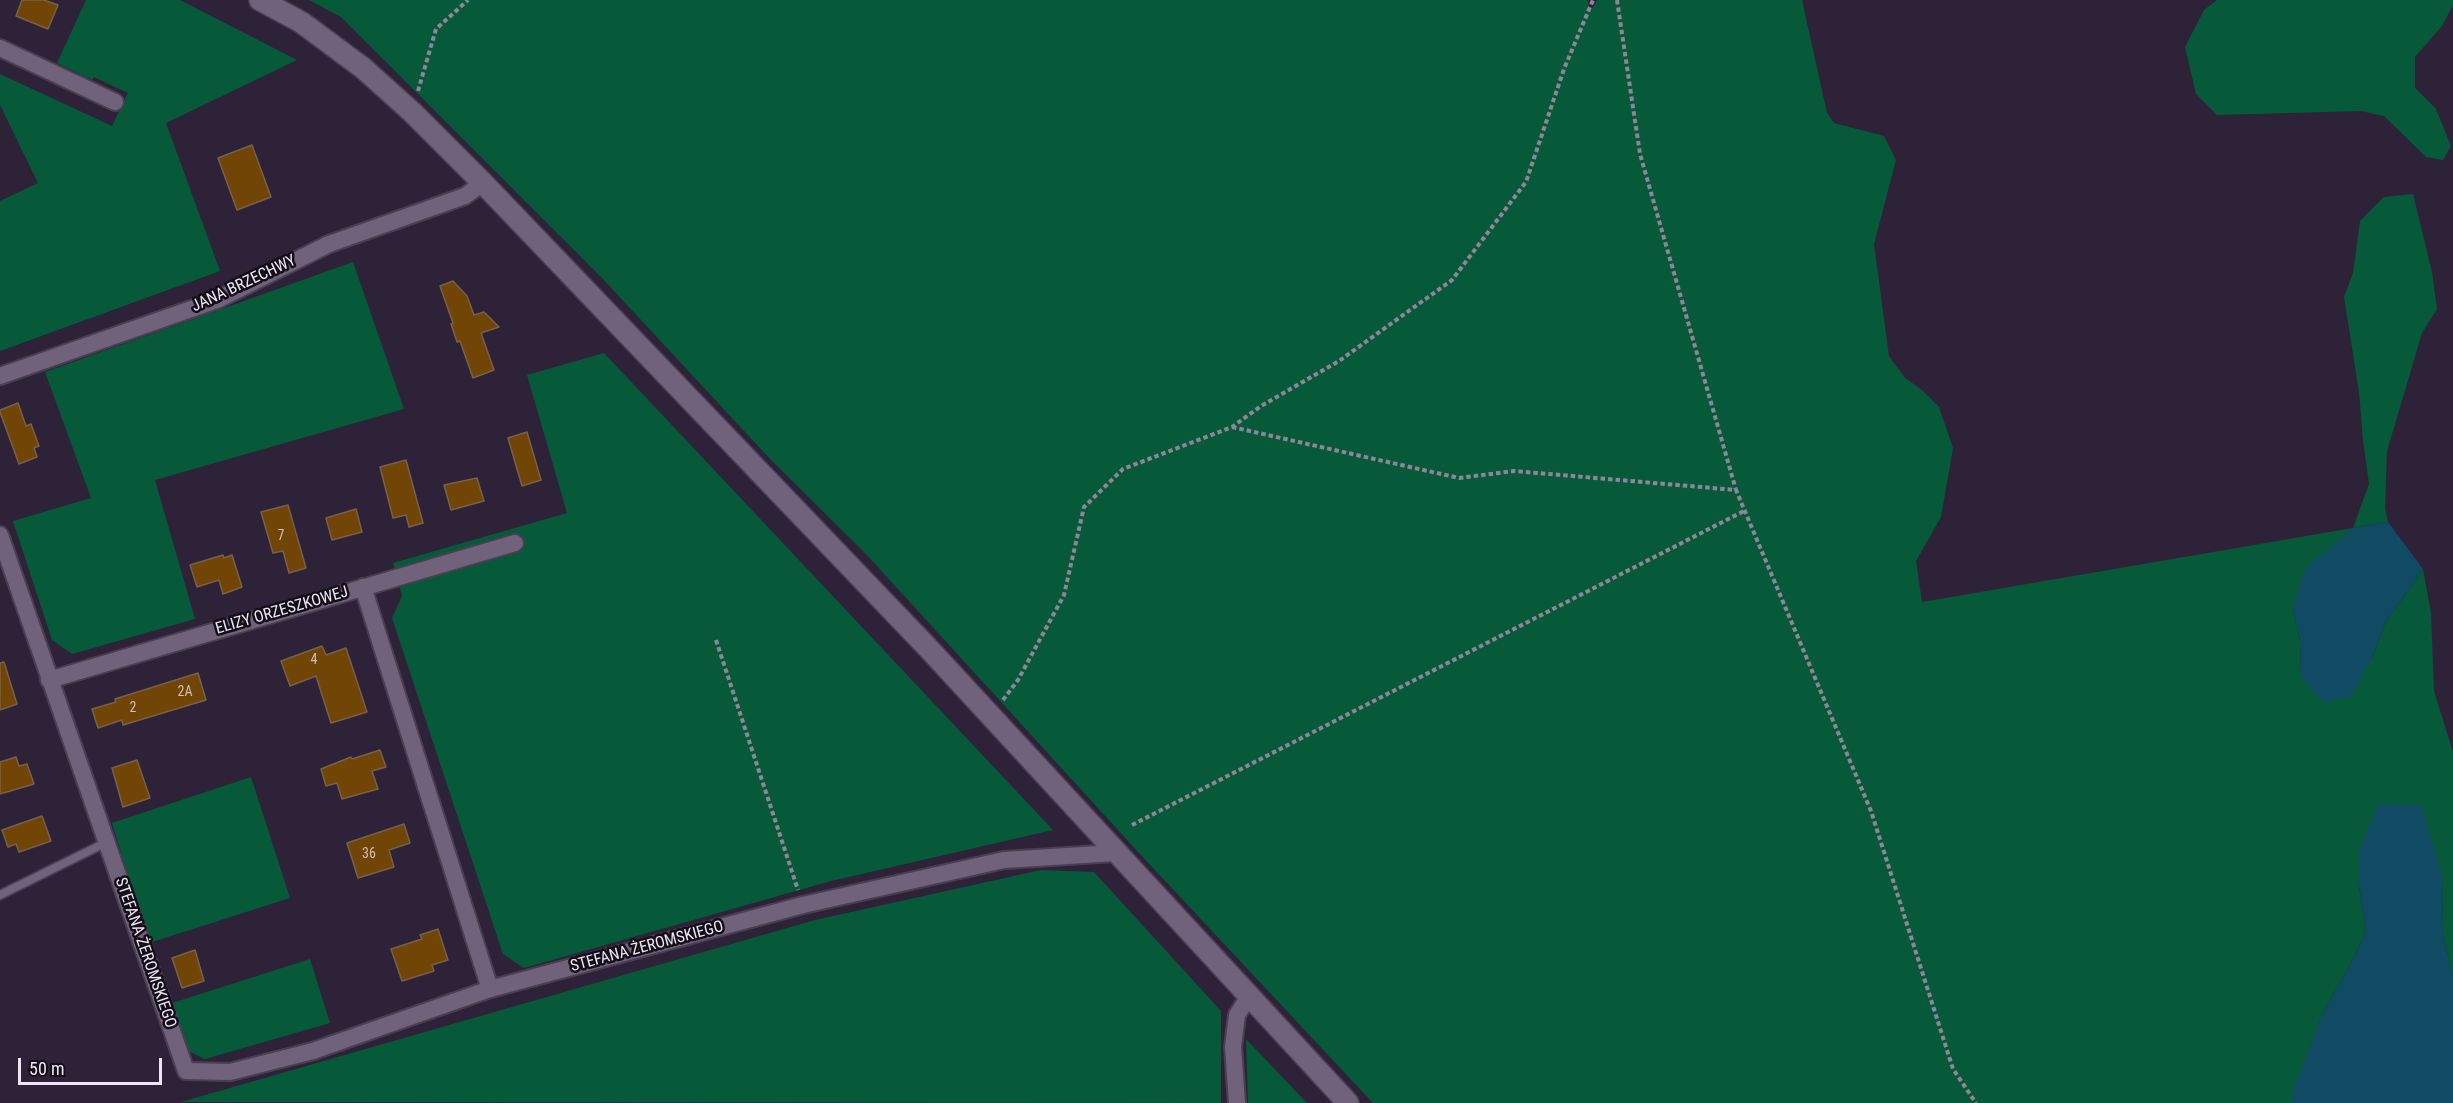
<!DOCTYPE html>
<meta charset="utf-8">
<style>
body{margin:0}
#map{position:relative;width:2453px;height:1103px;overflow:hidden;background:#2e2238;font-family:"Roboto Condensed",sans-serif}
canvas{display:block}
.scale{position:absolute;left:18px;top:1058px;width:144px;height:27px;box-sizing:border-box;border:3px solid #efe6f5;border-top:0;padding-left:8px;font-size:18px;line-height:21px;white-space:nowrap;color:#efe6f5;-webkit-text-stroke:4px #140e18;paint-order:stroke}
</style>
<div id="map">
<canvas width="2453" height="1103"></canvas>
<div class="scale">50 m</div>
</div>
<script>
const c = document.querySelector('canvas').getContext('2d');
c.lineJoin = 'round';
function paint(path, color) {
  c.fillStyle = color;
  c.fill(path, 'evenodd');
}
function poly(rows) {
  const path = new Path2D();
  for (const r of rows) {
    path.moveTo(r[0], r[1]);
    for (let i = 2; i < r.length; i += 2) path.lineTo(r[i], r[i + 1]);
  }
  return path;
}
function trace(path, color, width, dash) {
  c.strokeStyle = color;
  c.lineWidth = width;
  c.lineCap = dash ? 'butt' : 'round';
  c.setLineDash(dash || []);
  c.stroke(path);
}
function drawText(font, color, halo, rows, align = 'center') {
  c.font = font + ' "Roboto Condensed",sans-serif';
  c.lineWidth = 5;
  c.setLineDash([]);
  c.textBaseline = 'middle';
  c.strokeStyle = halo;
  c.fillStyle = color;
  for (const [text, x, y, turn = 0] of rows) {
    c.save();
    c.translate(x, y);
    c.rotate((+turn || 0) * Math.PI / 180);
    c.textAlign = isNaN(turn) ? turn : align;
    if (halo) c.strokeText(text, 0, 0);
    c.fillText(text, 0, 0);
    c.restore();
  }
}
const green = poly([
 [86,0,180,0,297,60,166,123,220,271,0,351,0,201,38,183,0,105,0,74,112,126,128,93,94,77,92,80,57,63],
 [309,0,1587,0,1591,11,1597,0,1802,0,1827,113,1834,123,1884,136,1896,160,1874,244,1889,356,1905,378,1922,390,1939,407,1953,448,1941,517,1916,561,1922,602,2353,528,2369,484,2363,440,2359,392,2344,297,2353,273,2360,221,2384,197,2413,194,2432,272,2437,309,2422,333,2387,451,2385,508,2388,522,2353,528,2293,607,2300,641,2301,678,2372,658,2386,622,2423,569,2431,613,2434,691,2453,752,2453,976,2443,935,2442,875,2359,886,2366,932,2350,965,2323,1012,2294,1090,2292,1103,1373,1103,1139,853,866,554,772,461,602,278,341,17],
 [2217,0,2453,0,2453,5,2442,26,2415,57,2415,88,2436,109,2451,146,2443,160,2426,157,2384,116,2361,111,2217,115,2196,94,2185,47,2204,10],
 [353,262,404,409,155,480,195,619,72,654,52,640,13,521,91,498,45,372],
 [604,353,1053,830,831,881,524,968,503,954,392,618,402,596,393,563,567,513,527,375],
 [251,777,290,898,149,943,112,823],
 [1041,870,1094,872,1221,1011,1221,1103,181,1102,815,920],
 [310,959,330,1023,205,1059,184,1049,169,1004],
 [1246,1039,1307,1103,1248,1103]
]);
const water = poly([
 [2388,522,2423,569,2386,622,2372,658,2351,697,2323,702,2301,678,2300,641,2293,607,2305,569,2353,528],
 [2379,804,2421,805,2442,875,2443,935,2453,976,2453,1103,2292,1103,2293,1090,2323,1012,2350,965,2366,932,2359,886,2359,849]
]);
const building = poly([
 [22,0,44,0,58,5,48,29,16,16,22,0],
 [252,145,271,197,237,210,218,158,252,145],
 [453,281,467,296,474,315,484,312,499,327,481,333,494,370,473,378,460,341,457,342,451,324,453,323,440,286,453,281],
 [18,403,26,426,31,424,39,446,34,448,37,457,19,464,0,412,0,410,18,403],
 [527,432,541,480,522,486,508,438,527,432],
 [406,460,423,523,409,527,406,515,393,518,380,467,406,460],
 [477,478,484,501,451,510,444,485,477,478],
 [288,505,306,568,289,573,283,551,273,553,261,512,288,505],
 [356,509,362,532,332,540,326,518,356,509],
 [223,555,224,558,232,555,242,587,223,594,219,580,197,587,190,565,223,555],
 [322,646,326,655,346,648,367,712,331,723,316,676,290,686,281,661,322,646],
 [4,662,17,704,0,710,0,663,4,662],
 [198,673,206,700,123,725,122,720,98,728,92,709,116,702,115,699,198,673],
 [380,750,386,767,372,771,378,789,342,799,337,783,326,786,321,769,351,757,352,759,380,750],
 [16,757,19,766,27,764,34,784,0,794,0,762,16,757],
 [137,760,150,798,123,807,112,768,137,760],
 [42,816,51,841,19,852,16,844,8,847,2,830,42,816],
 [404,824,410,843,389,850,394,867,358,878,347,843,404,824],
 [438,929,448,960,432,965,434,971,402,981,391,949,422,939,420,935,438,929],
 [195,950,204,981,182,988,172,958,195,950]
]);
const path = poly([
 [1617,0,1640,154,1736,490],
 [418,91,436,29,468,0],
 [1232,427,1459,478,1514,471,1736,490,1871,811,1953,1069,1976,1103],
 [716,640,798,890],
 [1003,700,1018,680,1064,595,1084,507,1123,469,1232,427,1261,406,1339,361,1452,280,1526,182,1564,69,1593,0],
 [1132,825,1744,511]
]);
const service = poly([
 [0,895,107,842]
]);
const minor = poly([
 [0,48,115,102],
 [0,376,217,300,329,244,465,196,483,183],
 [0,535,186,1071,230,1072,313,1051,490,989,803,905,1004,860,1115,853],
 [363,587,490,989],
 [49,680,515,543],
 [1237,1103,1233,1047,1237,1015,1249,996]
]);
const tertiary = poly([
 [260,0,301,22,363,68,412,112,483,183,930,650,1348,1103]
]);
const numberNames = [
 ["7",281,536],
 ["4",314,660],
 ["2A",185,692],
 ["2",133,708],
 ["36",369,854]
];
const streetNames = [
 ["JANA BRZECHWY",244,284,-25],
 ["ELIZY ORZESZKOWEJ",282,611,-16],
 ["STEFANA ŻEROMSKIEGO",647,947,-15],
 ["STEFANA ŻEROMSKIEGO",145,953,71]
];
paint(green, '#065a3a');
paint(water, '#114b63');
paint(building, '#714505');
trace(building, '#77614b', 1.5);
trace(service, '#4a3f52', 11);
trace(minor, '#4a3f52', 20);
trace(tertiary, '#4a3f52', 24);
trace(path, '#8f8597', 4, [4.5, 3]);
trace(service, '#70627b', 8);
trace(minor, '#70627b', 16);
trace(tertiary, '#70627b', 21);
drawText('14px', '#d0beb9', null, numberNames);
drawText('16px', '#efe6f5', '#140e18', streetNames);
</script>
